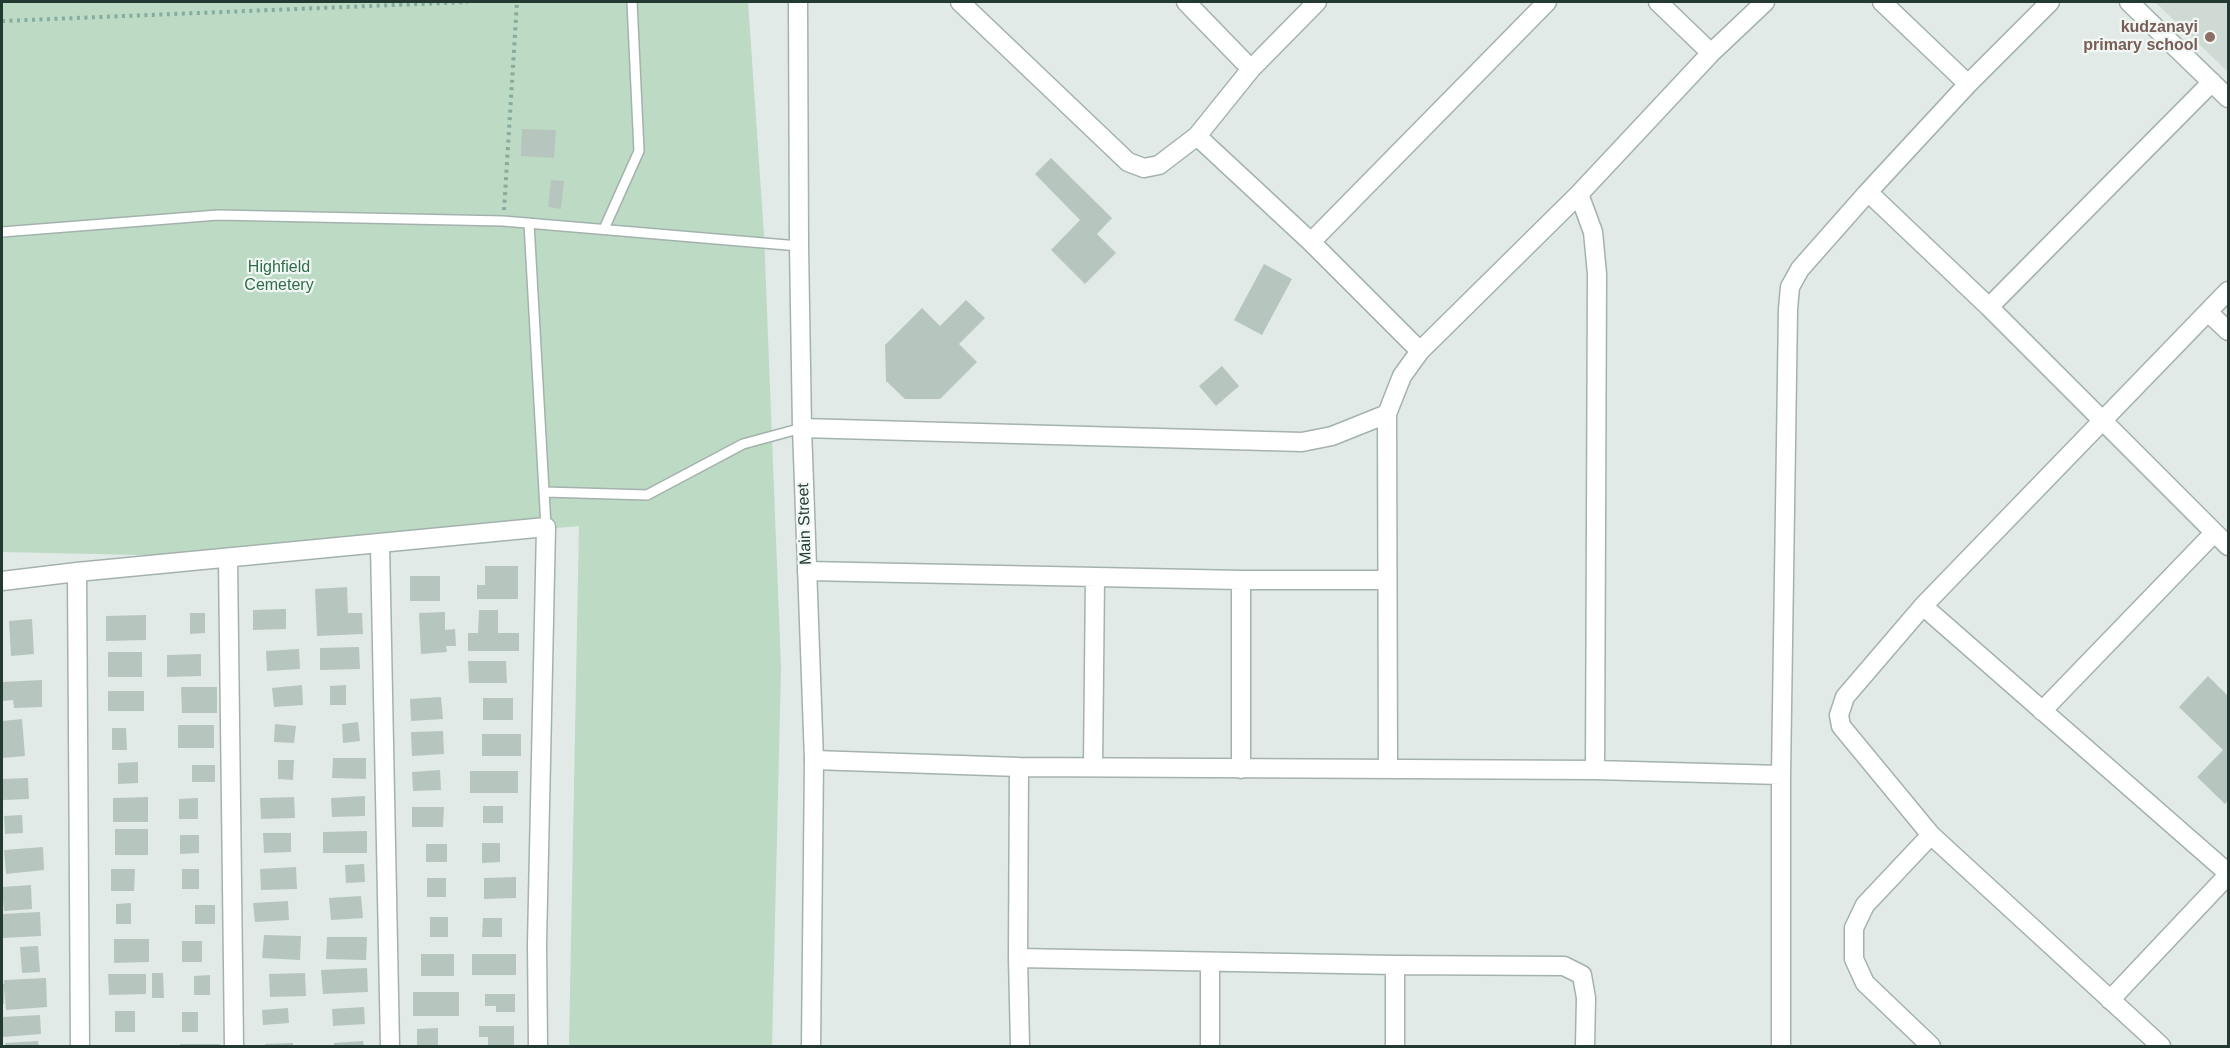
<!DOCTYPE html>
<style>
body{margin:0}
#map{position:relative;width:2230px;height:1048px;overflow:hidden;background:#e1eae6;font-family:Arial,sans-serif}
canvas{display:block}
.frame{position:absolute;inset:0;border:3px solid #233a33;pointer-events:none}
</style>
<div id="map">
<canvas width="2230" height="1048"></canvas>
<div class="frame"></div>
</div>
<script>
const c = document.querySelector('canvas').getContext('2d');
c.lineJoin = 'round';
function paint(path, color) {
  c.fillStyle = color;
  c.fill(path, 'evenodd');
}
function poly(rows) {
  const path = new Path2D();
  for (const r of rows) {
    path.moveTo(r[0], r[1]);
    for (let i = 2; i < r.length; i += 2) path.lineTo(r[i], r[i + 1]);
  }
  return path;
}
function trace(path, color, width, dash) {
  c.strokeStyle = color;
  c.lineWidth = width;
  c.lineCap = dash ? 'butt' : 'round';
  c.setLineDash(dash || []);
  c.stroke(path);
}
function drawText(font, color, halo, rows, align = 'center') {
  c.font = font + ' Arial,sans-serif';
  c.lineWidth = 4.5;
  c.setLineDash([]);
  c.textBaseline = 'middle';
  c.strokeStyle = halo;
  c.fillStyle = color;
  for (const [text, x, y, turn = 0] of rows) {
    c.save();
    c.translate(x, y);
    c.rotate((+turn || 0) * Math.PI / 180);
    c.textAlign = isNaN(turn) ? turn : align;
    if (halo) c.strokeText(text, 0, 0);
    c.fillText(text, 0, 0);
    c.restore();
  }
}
const built = poly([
 [2155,2,2228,2,2228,72]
]);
const green = poly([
 [2,2,748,2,764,235,781,668,772,1046,569,1046,579,526,234,557,2,552]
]);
const building = poly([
 [522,129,556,130,554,158,521,156],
 [1051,158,1112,218,1097,234,1116,253,1085,284,1051,250,1080,220,1035,174],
 [551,180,564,181,561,209,548,207],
 [1264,264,1292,279,1262,335,1234,320],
 [966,300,985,318,959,344,977,362,940,399,905,399,886,381,885,345,922,308,940,326],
 [1222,366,1239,386,1216,406,1199,386],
 [485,566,518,566,518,599,477,599,477,585,485,585],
 [410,576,440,576,440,601,410,601],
 [347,587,348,613,362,613,363,634,317,636,315,589],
 [286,609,286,629,253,630,253,610],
 [479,610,498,610,498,633,519,633,519,651,468,651,468,633,478,633],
 [445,612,445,630,455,629,456,646,446,646,447,652,421,654,419,613],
 [190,613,205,613,205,633,190,634],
 [146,615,146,640,106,641,106,616],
 [32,619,34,654,11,656,9,621],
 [359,647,360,669,320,670,320,648],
 [299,649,300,669,267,671,266,651],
 [108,652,142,652,142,677,108,677],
 [201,654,201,676,167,677,167,655],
 [468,661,506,661,507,683,469,683],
 [2208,676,2228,696,2228,800,2225,804,2197,777,2223,750,2179,707],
 [42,680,42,707,14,708,13,700,2,701,2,682],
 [302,685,303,705,274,707,272,688],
 [346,685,346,705,330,705,330,686],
 [181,687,217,687,217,713,182,713],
 [108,691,144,691,144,711,108,711],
 [441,697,443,719,411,721,410,699],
 [483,698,513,698,513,720,483,720],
 [22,719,25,756,2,758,2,721],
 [358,722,360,741,343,743,342,724],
 [275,724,296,726,294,743,274,742],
 [178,725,214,725,214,748,178,748],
 [112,728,126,728,127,750,112,750],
 [443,731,444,754,412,756,411,732],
 [482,734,521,734,521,756,482,756],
 [333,758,366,758,366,779,332,778],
 [278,760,294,760,293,780,278,779],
 [138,762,138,783,118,784,118,763],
 [192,765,215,765,215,782,192,782],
 [440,770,441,790,413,791,412,772],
 [470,771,518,771,518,793,470,793],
 [28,778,29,799,2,800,2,779],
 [365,796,365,816,332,817,331,798],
 [148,797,148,822,113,822,113,798],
 [294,797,295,818,261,819,260,798],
 [198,798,198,819,179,819,179,799],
 [483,806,503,806,503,823,483,823],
 [412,807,444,807,443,827,412,827],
 [22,815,23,833,5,834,4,816],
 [115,829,148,829,148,855,115,855],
 [367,831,367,853,323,853,323,832],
 [263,833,291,833,291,852,264,853],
 [180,835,199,835,199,853,180,854],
 [482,843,500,843,500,862,482,863],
 [426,844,447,844,447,862,426,862],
 [43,847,44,870,6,874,4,850],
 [364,864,365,882,346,883,345,865],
 [296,867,297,889,261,890,260,869],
 [111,869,135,869,134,891,111,891],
 [182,869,199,869,199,889,182,889],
 [516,877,516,898,484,899,484,878],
 [427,878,446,878,446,897,427,897],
 [31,885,32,909,4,911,2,887],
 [361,896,363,918,331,920,329,898],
 [288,901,289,920,255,922,253,903],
 [131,903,131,924,116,924,116,904],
 [195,905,215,905,215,924,195,924],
 [40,912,41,936,2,938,2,914],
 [430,917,448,917,448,937,430,937],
 [483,918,502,918,502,937,482,937],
 [264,935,301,936,300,960,262,958],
 [327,937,367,937,366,960,326,959],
 [114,939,149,939,149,962,114,963],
 [182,941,202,941,202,962,182,962],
 [38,946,40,972,22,973,20,947],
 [421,954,454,954,454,976,421,976],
 [472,954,516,954,516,975,472,975],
 [367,968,368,992,323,994,321,970],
 [152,973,163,973,164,998,152,998],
 [305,973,306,996,270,997,269,974],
 [108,974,146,974,146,994,109,995],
 [210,975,210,995,194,995,194,976],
 [46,978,47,1007,6,1010,4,988,4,1004,2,1004,2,984,4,984,4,980],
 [413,992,459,992,459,1016,413,1016],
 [485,994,515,994,515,1012,496,1012,496,1006,485,1006],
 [364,1007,365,1024,333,1026,332,1009],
 [288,1008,289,1023,263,1025,262,1010],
 [115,1011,135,1011,135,1032,115,1032],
 [182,1012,198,1012,198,1032,182,1032],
 [40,1015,41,1034,2,1037,2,1017],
 [479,1026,514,1026,514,1046,488,1046,488,1037,479,1037],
 [438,1028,438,1046,417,1046,417,1029],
 [38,1041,39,1046,6,1046,5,1043],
 [363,1041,364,1046,334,1046,334,1043],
 [293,1043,293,1046,265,1046,265,1044],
 [180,1044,220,1044,220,1046,180,1046]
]);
const path = poly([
 [2,21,468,2],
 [504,210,517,2]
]);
const service = poly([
 [529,223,546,527],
 [604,229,639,151,632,2],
 [2,232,218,215,503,221,799,246],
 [545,492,647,495,743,444,802,428]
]);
const minor = poly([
 [960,2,1128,162,1144,168,1159,165,1197,136,1251,69,1317,2],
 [1186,2,1251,69],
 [1882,2,1968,84],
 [2129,2,2228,98],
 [1711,53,1765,2],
 [1197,136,1311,242,1420,351],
 [1868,192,1989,307,2228,546],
 [1579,194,1593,232,1597,274,1595,770],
 [1311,242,1547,2],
 [1989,307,2212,82],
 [2208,312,2228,331],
 [802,428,1302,442,1332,436,1387,414],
 [380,544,390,1046],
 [228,559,234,1046],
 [807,571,1241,580,1387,580],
 [77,572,80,1046],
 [1241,580,1241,769],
 [2,581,77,572,546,527,537,944,538,1046],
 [1923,606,2228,873],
 [2042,711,2214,533],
 [814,760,1019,767,1595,770,1781,775],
 [1019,767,1018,958,1020,1046],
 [1093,767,1095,577],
 [1388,769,1387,414,1402,376,1420,351,1579,194,1711,53,1658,2],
 [1018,958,1395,965,1564,966,1582,975,1586,998,1585,1046],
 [1210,962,1210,1046],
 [2110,1000,2228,875],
 [1395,1046,1395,965],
 [1781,1046,1781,775,1788,309,1790,287,1800,269,1868,192,1968,84,2050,2],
 [1931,1046,1865,983,1854,959,1854,928,1865,905,1931,835],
 [2161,1046,1931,835,1841,726,1839,715,1845,697,1923,606,2228,291]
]);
const tertiary = poly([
 [798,2,799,246,802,428,814,760,811,1046]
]);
const markers = [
 [2210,37,6,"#8d6e63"]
];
const educationNames = [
 ["kudzanayi",2198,28],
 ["primary school",2198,46]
];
const parkNames = [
 ["Highfield",279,268],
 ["Cemetery",279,286]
];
const streetNames = [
 ["Main Street",805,524,-92]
];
paint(built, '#d0dad5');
paint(green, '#bcdac4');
paint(building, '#b7c5bf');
trace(service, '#a4b2ad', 12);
trace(minor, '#a4b2ad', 21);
trace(tertiary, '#a4b2ad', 21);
trace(path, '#84ac9f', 4, [3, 4.5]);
trace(service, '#fff', 9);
trace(minor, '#fff', 18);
trace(tertiary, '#fff', 18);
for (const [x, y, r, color] of markers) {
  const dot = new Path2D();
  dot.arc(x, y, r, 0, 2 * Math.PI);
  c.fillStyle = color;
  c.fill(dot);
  trace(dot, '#f1f7f4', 2);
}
drawText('bold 16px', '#785e54', '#f1f7f4', educationNames, 'right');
drawText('16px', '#306d48', '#f1f7f4', parkNames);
drawText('16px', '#233a33', '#f1f7f4', streetNames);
</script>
